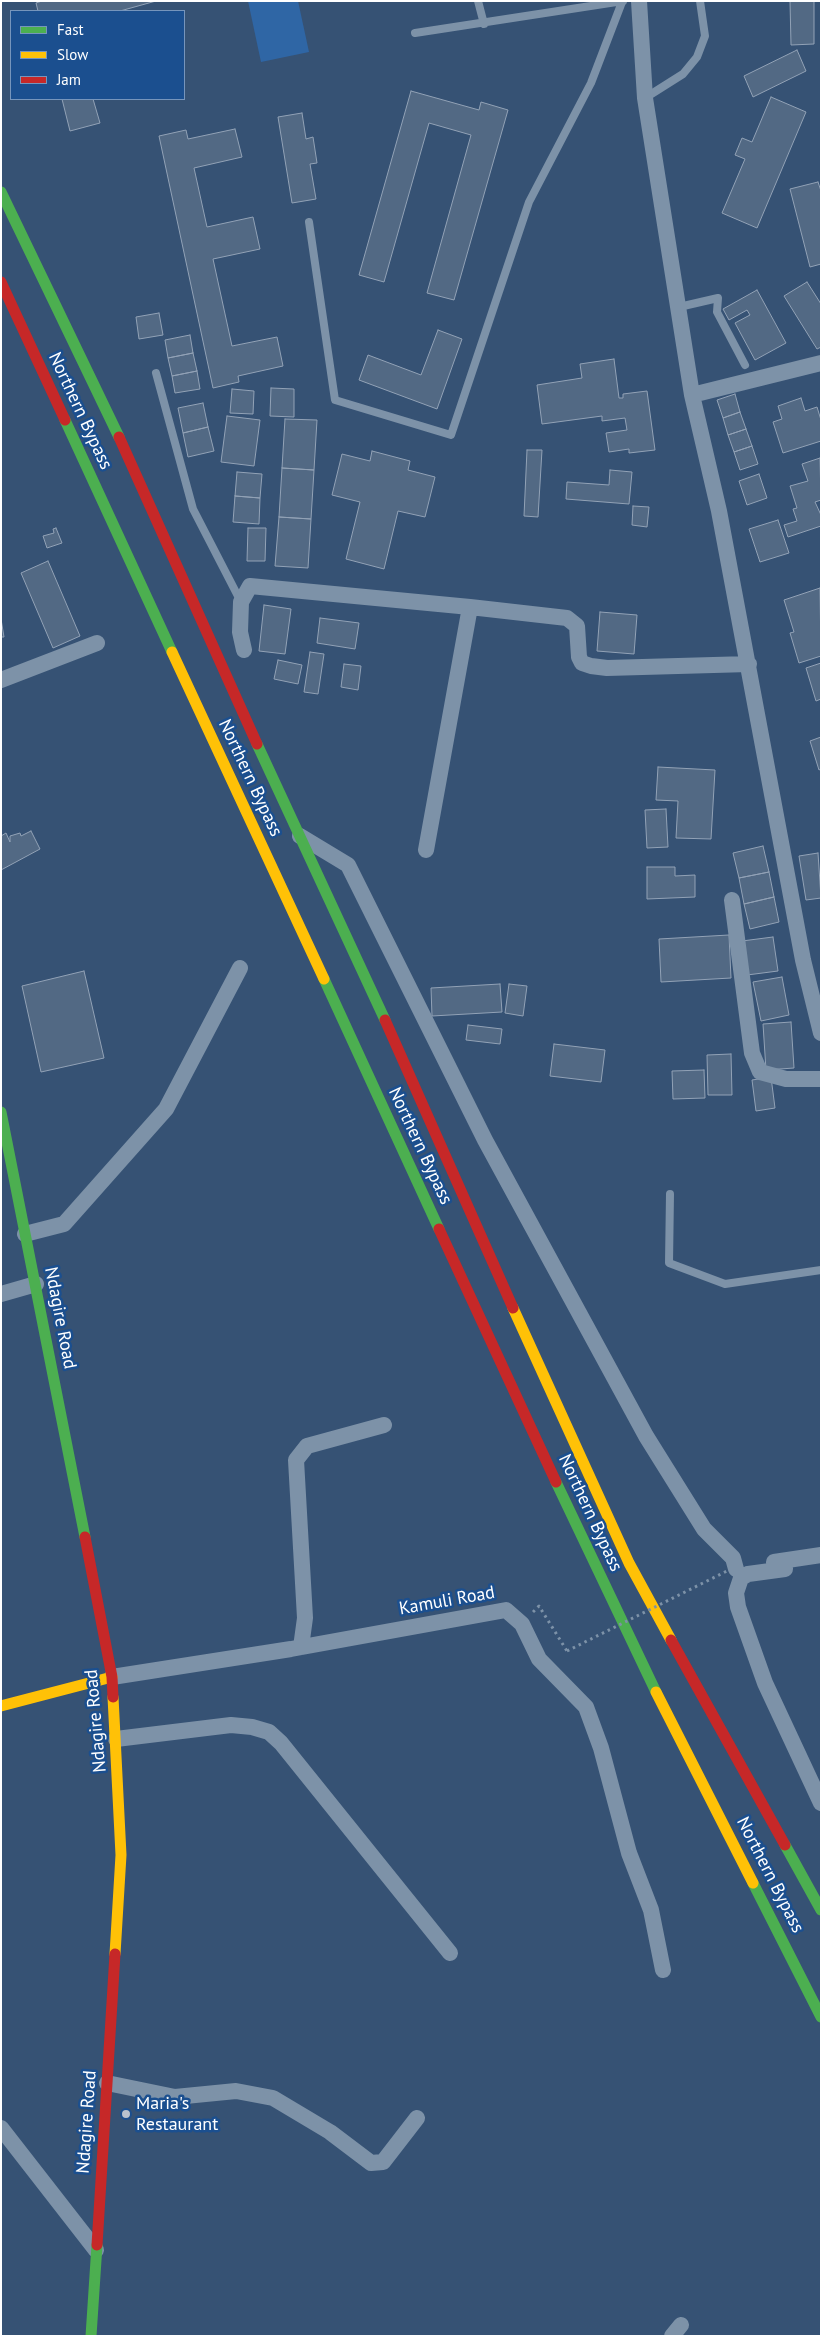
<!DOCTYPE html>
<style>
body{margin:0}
#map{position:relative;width:822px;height:2337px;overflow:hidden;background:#365274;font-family:"PT Sans",sans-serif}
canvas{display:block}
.frame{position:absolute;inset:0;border:2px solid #fff;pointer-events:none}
.legend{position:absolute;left:10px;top:10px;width:175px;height:90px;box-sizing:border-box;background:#1b4f8f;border:1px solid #7695bc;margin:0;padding:6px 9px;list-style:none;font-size:15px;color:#fff}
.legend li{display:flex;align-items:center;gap:10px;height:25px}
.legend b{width:25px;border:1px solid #7695bc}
</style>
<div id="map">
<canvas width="822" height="2337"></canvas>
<div class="frame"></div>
<ul class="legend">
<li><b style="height:6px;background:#4caf50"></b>Fast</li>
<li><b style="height:6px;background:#ffc107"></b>Slow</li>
<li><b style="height:6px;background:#c62828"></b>Jam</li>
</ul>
</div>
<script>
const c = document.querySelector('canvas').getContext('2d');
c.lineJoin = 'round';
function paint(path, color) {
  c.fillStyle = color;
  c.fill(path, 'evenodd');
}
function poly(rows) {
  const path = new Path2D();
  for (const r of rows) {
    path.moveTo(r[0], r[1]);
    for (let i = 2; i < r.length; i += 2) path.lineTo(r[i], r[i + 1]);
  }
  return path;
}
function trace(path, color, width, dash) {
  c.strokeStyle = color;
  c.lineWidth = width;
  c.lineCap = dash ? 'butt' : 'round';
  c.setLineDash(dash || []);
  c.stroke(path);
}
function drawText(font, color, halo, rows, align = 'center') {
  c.font = font + ' "PT Sans",sans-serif';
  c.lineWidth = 5;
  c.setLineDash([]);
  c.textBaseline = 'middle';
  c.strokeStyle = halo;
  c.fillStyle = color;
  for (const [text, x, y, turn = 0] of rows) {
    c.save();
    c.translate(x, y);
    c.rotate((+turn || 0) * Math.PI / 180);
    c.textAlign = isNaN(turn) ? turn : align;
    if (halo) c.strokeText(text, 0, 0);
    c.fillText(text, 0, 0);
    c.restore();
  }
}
const green = poly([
 [248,1,298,1,309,52,261,62]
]);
const building = poly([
 [42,1,156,1,120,11,38,11,36,3,42,1],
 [790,1,814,1,814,44,791,45,790,1],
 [797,50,806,71,753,97,744,76,797,50],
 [411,91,479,110,481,102,508,110,454,300,427,293,471,135,429,123,384,282,359,275,411,91],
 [771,97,806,112,757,228,722,213,745,159,735,155,742,138,752,142,771,97],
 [62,99,93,99,100,123,70,131,62,99],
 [302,113,306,139,313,137,317,163,310,164,316,199,292,203,278,117,302,113],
 [235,129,242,157,194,168,207,227,253,217,260,249,213,259,232,346,277,337,283,366,238,376,239,382,213,388,159,136,186,130,188,139,235,129],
 [818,182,821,191,821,264,810,267,790,189,818,182],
 [807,282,821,304,821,347,817,349,784,296,807,282],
 [757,290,786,343,755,360,735,323,750,315,747,310,729,320,723,309,757,290],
 [159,313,163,335,139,339,136,317,159,313],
 [438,330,462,339,437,409,359,380,368,355,421,375,438,330],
 [190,335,193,353,168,358,165,340,190,335],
 [193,353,197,371,172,376,168,358,193,353],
 [614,359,619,398,623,398,623,394,647,391,655,450,629,453,629,449,609,452,606,433,627,430,625,418,602,421,602,416,542,424,537,385,582,378,580,364,614,359],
 [197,371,200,389,175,393,172,376,197,371],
 [271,388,294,389,294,417,270,416,271,388],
 [232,389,254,391,253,414,230,413,232,389],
 [735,394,740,412,723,418,717,400,735,394],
 [801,398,805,411,817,407,821,420,821,441,783,453,773,422,782,419,778,406,801,398],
 [203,403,208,427,183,433,178,408,203,403],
 [740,412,746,429,728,435,723,418,740,412],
 [227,416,260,420,254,466,221,462,227,416],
 [285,419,317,420,314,470,282,468,285,419],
 [208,427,214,451,188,457,183,433,208,427],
 [746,429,752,446,734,452,728,435,746,429],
 [752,446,758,464,740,470,734,452,752,446],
 [527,450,542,450,538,517,524,516,527,450],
 [372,451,410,461,408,470,435,477,425,517,398,511,384,569,346,559,360,502,332,495,342,454,370,461,372,451],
 [820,458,821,500,815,502,821,515,821,526,788,537,784,525,797,521,793,509,797,508,790,486,808,481,802,464,820,458],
 [282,468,314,470,311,519,279,517,282,468],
 [610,470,632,472,629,504,566,499,567,482,609,485,610,470],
 [237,472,262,474,260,498,235,496,237,472],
 [759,474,767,498,747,505,739,481,759,474],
 [235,496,260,498,259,524,233,522,235,496],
 [633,506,649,507,647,527,632,525,633,506],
 [279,517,311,519,308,568,275,566,279,517],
 [778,520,789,553,760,562,749,529,778,520],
 [56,528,62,543,47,548,43,536,54,533,53,529,56,528],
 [248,528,266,528,265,561,247,561,248,528],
 [48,561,80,636,53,648,21,573,48,561],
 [820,588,821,656,799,663,790,633,794,632,784,600,820,588],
 [264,605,291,609,285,654,259,651,264,605],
 [600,612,637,615,634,654,597,651,600,612],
 [320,618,359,623,355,649,317,643,320,618],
 [1,619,4,637,1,637,1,619],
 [310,652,324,654,318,694,304,692,310,652],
 [278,660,302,665,298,684,274,679,278,660],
 [821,663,821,699,816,701,806,668,821,663],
 [344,664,361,666,358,690,341,687,344,664],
 [821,737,821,769,819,770,810,741,821,737],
 [658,767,715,770,711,839,676,838,678,801,656,800,658,767],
 [666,809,668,847,647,848,645,810,666,809],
 [31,831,40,849,1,870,1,836,6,833,10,842,10,836,20,833,21,836,31,831],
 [763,846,769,872,739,878,733,853,763,846],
 [818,853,821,898,806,900,799,856,818,853],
 [647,867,675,867,675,876,695,875,695,897,647,899,647,867],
 [769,872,774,897,744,904,739,878,769,872],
 [774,897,779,922,750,929,744,904,774,897],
 [729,935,731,978,661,982,659,939,729,935],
 [773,937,778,971,747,975,742,941,773,937],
 [84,971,104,1058,41,1072,22,986,84,971],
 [782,977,789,1015,761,1021,753,982,782,977],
 [500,984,502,1012,432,1016,431,988,500,984],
 [509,984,527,986,523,1016,505,1013,509,984],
 [791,1022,794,1068,766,1070,763,1024,791,1022],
 [468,1025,502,1029,500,1044,466,1040,468,1025],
 [554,1044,605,1050,601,1082,550,1076,554,1044],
 [731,1054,732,1095,708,1095,707,1055,731,1054],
 [704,1070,705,1098,673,1099,672,1071,704,1070],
 [771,1077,775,1108,756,1111,752,1080,771,1077]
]);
const path = poly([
 [533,1612,539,1606,567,1651]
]);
const lane = poly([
 [478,1,484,24],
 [415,33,623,1],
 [645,98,683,74,697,57,705,36,700,1],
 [309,222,335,400,451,435,529,202,591,83,622,2],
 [679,307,718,298,717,312,745,365],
 [156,373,193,509,241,602],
 [670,1194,669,1263,725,1284,821,1270]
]);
const street = poly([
 [639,1,645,98,692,395,719,511,803,960,821,1033],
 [692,395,821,363],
 [244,650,240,632,241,602,250,586,470,607],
 [1,680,97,643],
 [300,836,348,865,485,1140,646,1436,704,1529,733,1558,736,1569],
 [426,850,470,607,567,618,577,626,579,657,582,663,591,666,607,668,749,664],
 [732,900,752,1053,760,1072,786,1079,821,1079],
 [25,1234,64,1224,166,1109,240,968],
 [1,1294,36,1284],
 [785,1561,785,1569,748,1574,741,1578,736,1593,738,1607,765,1683,821,1803],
 [774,1562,821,1555],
 [301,1647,305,1618,296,1460,307,1446,384,1425],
 [112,1677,291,1649,506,1610,522,1624,539,1659,586,1707,601,1748,629,1853,651,1910,663,1970],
 [116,1739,231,1725,252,1727,269,1732,281,1743,450,1953],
 [107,2083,175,2097,236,2091,273,2098,330,2132,371,2163,383,2162,417,2118],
 [1,2128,96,2250],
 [672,2336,681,2325]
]);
const fast = poly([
 [1,192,119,437],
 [65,420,172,652],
 [257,744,385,1020],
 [324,979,439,1229],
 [1,1112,85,1537],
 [556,1482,656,1692],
 [785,1845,821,1910],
 [753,1883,821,2017],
 [91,2336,97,2245]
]);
const slow = poly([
 [172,652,324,979],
 [513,1308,629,1563,671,1640],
 [656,1692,753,1883],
 [113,1697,121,1855,115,1954],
 [1,1706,112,1677]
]);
const jam = poly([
 [1,282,65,420],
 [119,437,257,744],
 [385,1020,513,1308],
 [439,1229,556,1482],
 [85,1537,112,1677,113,1697],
 [671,1640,785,1845],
 [97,2245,115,1954]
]);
const pathBridge = poly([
 [567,1651,729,1570]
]);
const markers = [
 [126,2114,5,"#b9c2ce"]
];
const streetNames = [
 ["Northern Bypass",80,411,65],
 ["Northern Bypass",250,778,65],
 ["Northern Bypass",420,1146,65],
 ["Ndagire Road",60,1318,79],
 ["Northern Bypass",590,1513,65],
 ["Kamuli Road",447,1601,-10],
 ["Ndagire Road",96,1721,-95],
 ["Northern Bypass",770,1875,63],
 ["Ndagire Road",87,2122,-86]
];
const poiNames = [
 ["Maria's",136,2104],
 ["Restaurant",136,2125]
];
paint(green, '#2f66a5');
paint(building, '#526984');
trace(building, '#92a2b6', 1);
trace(path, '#7d92a8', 3, [2.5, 4]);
trace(lane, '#7d92a8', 8);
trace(street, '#7d92a8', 16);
trace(fast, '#4caf50', 11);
trace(slow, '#ffc107', 11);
trace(jam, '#c62828', 11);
trace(pathBridge, '#7d92a8', 3, [2.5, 4]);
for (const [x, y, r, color] of markers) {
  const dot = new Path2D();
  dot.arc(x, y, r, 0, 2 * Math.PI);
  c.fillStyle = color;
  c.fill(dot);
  trace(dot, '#1b4f8f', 2);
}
drawText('18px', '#fff', '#1b4f8f', streetNames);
drawText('18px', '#fff', '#1b4f8f', poiNames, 'left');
</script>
